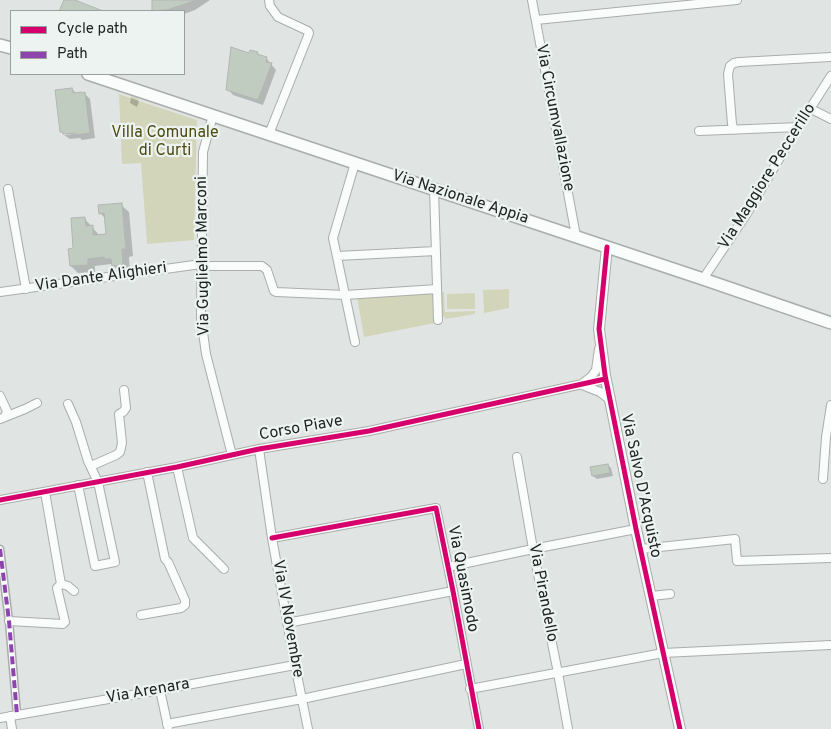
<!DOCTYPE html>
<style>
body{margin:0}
#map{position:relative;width:831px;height:729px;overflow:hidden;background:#e0e5e3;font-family:Overpass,sans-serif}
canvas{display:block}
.legend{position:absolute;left:10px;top:10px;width:175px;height:65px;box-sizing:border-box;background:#ecf3f1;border:1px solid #9ba09e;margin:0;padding:6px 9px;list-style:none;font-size:15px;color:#212322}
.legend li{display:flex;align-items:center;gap:10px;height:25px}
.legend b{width:25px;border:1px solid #9ba09e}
</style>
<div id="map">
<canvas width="831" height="729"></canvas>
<ul class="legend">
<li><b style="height:6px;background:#d6006c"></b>Cycle path</li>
<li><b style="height:6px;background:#8e44ad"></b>Path</li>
</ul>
</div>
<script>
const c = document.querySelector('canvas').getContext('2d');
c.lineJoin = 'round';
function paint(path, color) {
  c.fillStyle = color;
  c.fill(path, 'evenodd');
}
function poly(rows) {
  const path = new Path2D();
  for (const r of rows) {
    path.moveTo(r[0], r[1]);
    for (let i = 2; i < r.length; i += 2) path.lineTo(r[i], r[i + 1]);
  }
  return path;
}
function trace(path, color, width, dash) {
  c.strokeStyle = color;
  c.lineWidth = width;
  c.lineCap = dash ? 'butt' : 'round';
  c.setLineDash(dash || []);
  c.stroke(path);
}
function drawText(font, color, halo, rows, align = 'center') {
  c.font = font + ' Overpass,sans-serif';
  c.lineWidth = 4.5;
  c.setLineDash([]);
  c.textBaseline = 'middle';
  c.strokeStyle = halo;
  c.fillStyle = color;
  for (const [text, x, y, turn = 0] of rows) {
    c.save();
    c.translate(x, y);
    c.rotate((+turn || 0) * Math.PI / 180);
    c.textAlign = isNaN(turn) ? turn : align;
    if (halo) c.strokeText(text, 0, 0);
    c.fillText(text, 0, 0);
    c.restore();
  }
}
const green = poly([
 [119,94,130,98,131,96,139,99,138,101,142,102,197,120,194,240,147,244,141,163,122,164],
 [509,289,509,308,484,313,483,290],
 [441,292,444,292,445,312,475,311,475,314,446,319,442,315],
 [433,293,435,323,364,337,357,297],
 [475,293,475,309,447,309,447,294]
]);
const shadow = poly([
 [153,0,210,0,195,10,184,14,184,11,153,11],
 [257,53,260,56,266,58,276,70,263,105,233,95,228,89,249,55],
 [72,89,76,93,85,94,90,99,95,138,82,140,80,138,70,139,64,135,81,133,81,131,64,133,64,135,61,131],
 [131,98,139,101,137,107,130,103],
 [121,205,129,212,133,256,129,257,130,273,121,273,111,264,95,266,95,272,78,273,71,266,74,250,84,218,100,236,107,235,106,219,100,213],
 [608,465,611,468,613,476,597,479,593,476]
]);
const building = poly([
 [64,0,75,0,103,11,59,11,64,0],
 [152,0,194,0,194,1,167,10,152,11,152,0],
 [231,47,249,53,250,50,258,52,257,54,267,57,266,62,272,63,258,100,226,90,231,47],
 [72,88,73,93,82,92,83,93,85,92,90,133,75,135,75,133,63,134,63,132,60,132,55,90,72,88],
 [122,203,126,249,122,249,123,265,112,266,111,259,105,259,104,257,88,259,88,265,70,266,68,249,73,248,71,218,85,217,86,226,93,225,93,235,106,234,104,213,99,214,98,205,122,203],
 [608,464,610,473,592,476,590,467,608,464]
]);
const pedestrian = poly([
 [0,549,9,621,17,715]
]);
const minor = poly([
 [269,0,270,6,278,17,308,31,309,33,308,36,269,134],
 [532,0,576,236],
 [536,20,737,0],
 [811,109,831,119],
 [213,115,203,152,201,318,206,354,232,455],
 [734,130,732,124,728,74,730,66,734,63,739,62,831,57],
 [699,131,799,127],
 [355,163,333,238,355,342],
 [8,189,26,289],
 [434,189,438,320],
 [337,256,436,251],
 [201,266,262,266,267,270,274,291,276,292,345,295,437,289],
 [703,279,746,215,792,137,831,76],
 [0,292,201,264],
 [584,382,591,377,596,370,599,349],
 [582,385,600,392,609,399],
 [0,396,7,411,5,417],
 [68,404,76,422,88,461,98,482,115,562,95,566,78,485],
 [0,419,25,409,37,403],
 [259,449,272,538,295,665,308,729],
 [517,457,533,549,558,673,568,729],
 [91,466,116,455,120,452,122,443,119,414,123,412,126,408,124,390],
 [177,467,193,538,224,569],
 [823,479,826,437,831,405],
 [0,500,177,467,259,449,369,431,605,379],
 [272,538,436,508,453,591,479,729],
 [641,549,735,539,737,561,831,558],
 [448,567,533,549,636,529],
 [61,584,68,586,74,591],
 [651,596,670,594],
 [141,615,181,608,185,605,185,600,168,562,165,559,147,472],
 [9,621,63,624,65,622,57,588,61,584,45,492],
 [287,623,453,591],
 [470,689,663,653,831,645],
 [160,690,168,727],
 [10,716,12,729],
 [0,718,160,690,295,665],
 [167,724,302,699,466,664]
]);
const tertiary = poly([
 [607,247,599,329,605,375,636,529,680,729]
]);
const secondary = poly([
 [0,45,11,48],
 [88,74,703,279,831,323]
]);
const quiet = poly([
 [0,549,9,621,17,715]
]);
const cycleway = poly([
 [607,247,599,329,605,375,636,529,680,729],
 [0,500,177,467,259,449,369,431,605,379],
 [272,538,436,508,453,591,479,729]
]);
const streetNames = [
 ["Via Circumvallazione",554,118,79],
 ["Via Maggiore Peccerillo",768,177,-58],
 ["Via Nazionale Appia",460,198,18],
 ["Via Guglielmo Marconi",204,256,-91],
 ["Via Dante Alighieri",101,278,-8],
 ["Corso Piave",301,429,-10],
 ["Via Salvo D'Acquisto",640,486,78],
 ["Via Quasimodo",462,579,79],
 ["Via Pirandello",542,593,79],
 ["Via IV Novembre",287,619,80],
 ["Via Arenara",148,692,-10]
];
const parkNames = [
 ["Villa Comunale",165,134],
 ["di Curti",165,152]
];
paint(green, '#d3d5bb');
paint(shadow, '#0003');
paint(building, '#c1ccc0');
trace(building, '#b2b5b3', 1);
trace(pedestrian, '#aaadac', 9);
trace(minor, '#aaadac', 10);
trace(tertiary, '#aaadac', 12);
trace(secondary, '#aaadac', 14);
trace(pedestrian, '#fafbfb', 6);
trace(minor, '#fafbfb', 8);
trace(tertiary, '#fafbfb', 10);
trace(secondary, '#fafbfb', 11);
trace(quiet, '#8e44ad', 4, [8, 4]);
trace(cycleway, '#d6006c', 5);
drawText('16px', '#212322', '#ecf3f1', streetNames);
drawText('16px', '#4e4b11', '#ecf3f1', parkNames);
</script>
